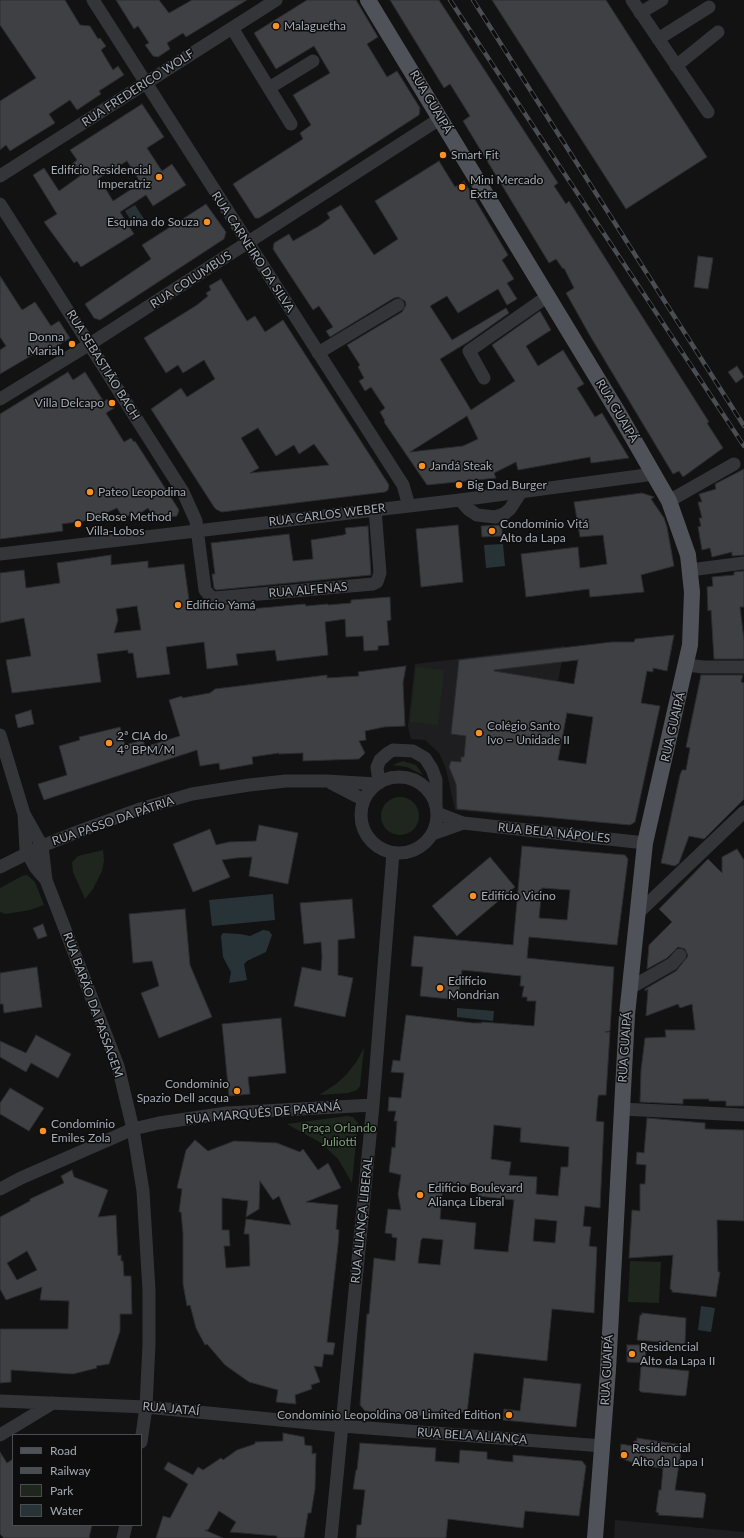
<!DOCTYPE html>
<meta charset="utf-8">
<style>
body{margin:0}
#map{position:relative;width:744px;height:1538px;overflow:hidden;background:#121213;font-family:Lato,sans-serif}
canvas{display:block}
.legend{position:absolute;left:12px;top:1434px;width:130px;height:92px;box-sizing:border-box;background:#0d0d0e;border:1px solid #494c51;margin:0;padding:5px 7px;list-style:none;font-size:12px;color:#a3abb5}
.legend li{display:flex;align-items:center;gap:8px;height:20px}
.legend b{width:20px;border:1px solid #494c51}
</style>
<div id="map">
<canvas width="744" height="1538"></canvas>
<ul class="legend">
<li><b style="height:5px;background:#4f5258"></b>Road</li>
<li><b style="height:5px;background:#4a4d52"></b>Railway</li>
<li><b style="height:11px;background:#1e261e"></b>Park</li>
<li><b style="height:11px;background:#283338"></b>Water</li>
</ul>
</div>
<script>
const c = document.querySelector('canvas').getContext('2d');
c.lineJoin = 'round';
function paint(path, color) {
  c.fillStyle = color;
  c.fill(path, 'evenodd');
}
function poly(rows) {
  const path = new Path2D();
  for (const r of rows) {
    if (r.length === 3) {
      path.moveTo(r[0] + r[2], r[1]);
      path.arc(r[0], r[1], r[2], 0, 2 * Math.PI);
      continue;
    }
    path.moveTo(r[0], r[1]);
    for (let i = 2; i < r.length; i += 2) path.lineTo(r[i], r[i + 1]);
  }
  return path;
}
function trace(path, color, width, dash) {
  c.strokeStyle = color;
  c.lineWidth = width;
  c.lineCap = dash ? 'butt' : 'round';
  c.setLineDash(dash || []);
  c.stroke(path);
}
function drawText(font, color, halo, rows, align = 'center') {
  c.font = font + ' Lato,sans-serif';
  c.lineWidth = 3;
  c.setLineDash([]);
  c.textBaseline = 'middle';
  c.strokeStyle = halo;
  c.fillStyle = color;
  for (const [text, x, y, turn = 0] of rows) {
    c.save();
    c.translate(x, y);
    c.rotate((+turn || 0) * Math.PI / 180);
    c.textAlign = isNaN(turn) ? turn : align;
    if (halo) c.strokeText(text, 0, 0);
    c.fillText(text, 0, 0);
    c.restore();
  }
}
const built = poly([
 [565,646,531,817,455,810,446,769,439,753,425,740,411,739,408,727,415,664],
 [615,1520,744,1532,744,1538,614,1538]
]);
const green = poly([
 [416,667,444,670,438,725,410,722],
 [403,761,416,765,423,775,407,767,392,765],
 [400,816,19],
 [103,850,104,861,102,871,93,889,85,899,73,872,72,862,78,856],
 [27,875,35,882,44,905,30,910,6,914,0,912,0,888,22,876],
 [364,1048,360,1086,357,1090,348,1093,319,1095,336,1084,346,1075,357,1061],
 [347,1116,353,1117,358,1123,352,1183,338,1159,321,1143,287,1124],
 [630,1261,661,1262,659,1303,628,1302]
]);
const water = poly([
 [135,205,144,219,134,225,125,211],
 [503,544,505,566,486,568,484,545],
 [273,894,275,920,212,926,209,900],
 [263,930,269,931,272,935,266,952,247,961,244,964,247,980,229,983,231,972,223,957,221,936,223,933,240,934,250,936],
 [457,1008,494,1011,493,1021,457,1017],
 [701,1306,715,1308,711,1332,698,1330]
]);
const building = poly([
 [0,0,65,0,80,25,90,26,98,39,100,38,106,46,101,50,113,70,118,66,124,75,99,91,101,94,77,110,70,100,49,114,55,123,10,151,6,145,0,150,0,101,36,78,0,25,0,0],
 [116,0,159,0,169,13,192,0,247,0,186,37,183,33,167,43,170,49,158,57,153,56,145,45,149,43,138,26,134,29,116,0],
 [307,0,356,0,378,37,367,44,387,77,397,71,420,108,419,115,272,210,259,218,255,218,233,184,303,139,300,133,311,125,293,95,330,73,314,46,276,69,254,33,307,0],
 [390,0,439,0,558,183,554,186,566,204,569,201,709,422,707,423,723,448,683,477,679,471,673,474,589,334,566,293,574,288,564,268,563,269,556,259,549,263,463,121,470,116,450,84,444,88,390,0],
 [492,0,606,0,707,157,626,209,492,0],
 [142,104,164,137,147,148,162,171,172,164,186,185,153,206,146,195,120,212,134,234,81,267,77,261,74,263,44,222,57,214,33,175,44,168,59,191,80,176,72,164,77,160,70,150,142,104],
 [127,161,141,183,113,201,99,178,127,161],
 [439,161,455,187,464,181,508,255,502,260,514,279,507,283,517,299,507,305,498,289,458,313,447,296,430,306,452,340,506,308,509,313,468,342,440,359,471,410,515,381,492,345,540,311,551,330,526,346,538,366,563,350,584,384,577,388,595,417,602,413,629,458,591,463,590,457,518,470,516,462,494,473,496,478,427,485,384,422,385,421,380,412,385,408,371,387,365,391,359,381,364,378,358,367,360,365,347,345,402,312,406,305,405,301,398,297,394,298,330,337,326,331,333,327,319,306,313,310,273,249,274,243,289,234,293,241,319,226,330,218,327,213,341,205,374,255,398,239,375,201,439,161],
 [467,416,478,439,463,446,410,452,467,416],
 [206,204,226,232,224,239,100,320,94,318,85,304,151,259,142,245,206,204],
 [698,256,713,258,708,289,694,287,698,256],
 [0,276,22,310,35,302,51,326,59,321,70,338,56,347,51,348,49,347,35,356,34,354,0,374,0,350,6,346,0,337,0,276],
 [221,279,247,321,255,316,265,332,283,320,389,485,388,490,385,492,222,512,217,510,214,507,151,409,181,388,187,397,215,379,204,360,183,373,178,365,166,373,144,338,197,305,208,296,206,293,211,290,209,286,221,279],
 [258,428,276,456,294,445,299,454,314,444,329,465,250,473,259,468,241,438,258,428],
 [737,366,744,377,736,383,728,372,737,366],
 [68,372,73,380,85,372,104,402,107,399,114,408,106,413,124,442,131,438,134,442,135,441,179,510,177,516,155,519,148,508,132,519,129,515,124,519,117,508,91,520,62,524,63,531,0,539,0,414,68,372],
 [744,469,744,555,732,556,732,552,712,557,710,548,702,550,698,527,701,526,699,518,702,518,698,502,702,502,699,494,716,489,715,484,744,469],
 [642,493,654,497,651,499,664,518,667,527,674,566,641,575,644,592,590,597,589,589,526,597,521,554,578,547,580,568,607,564,603,535,580,537,574,502,642,493],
 [458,525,463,582,421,587,416,529,458,525],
 [502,525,502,536,482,537,481,526,502,525],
 [368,526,371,575,216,590,214,588,212,574,215,574,211,543,289,534,293,561,313,559,311,540,343,535,346,534,345,528,368,526],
 [111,555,111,565,148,561,148,568,184,564,190,607,249,603,250,609,305,604,306,606,328,604,328,605,351,603,351,600,390,597,391,620,387,621,389,645,378,646,378,650,364,651,363,636,346,637,345,619,325,622,328,655,277,661,275,650,236,654,238,665,207,669,204,642,166,647,170,674,137,678,133,653,128,653,128,650,97,654,101,682,12,693,6,660,31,656,24,618,0,623,0,573,24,570,26,588,60,583,57,563,111,555],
 [137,606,141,630,114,633,118,620,116,609,137,606],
 [744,571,744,607,740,607,744,640,744,659,714,659,711,610,708,611,707,587,713,586,712,577,734,575,734,572,744,571],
 [674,635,667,671,653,668,653,672,647,671,641,703,660,706,635,822,630,825,457,809,456,784,449,767,451,761,461,762,461,757,464,757,466,736,451,734,459,660,612,642,634,642,635,639,674,635],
 [578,660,574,684,494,671,494,670,578,660],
 [567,713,593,717,586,764,558,760,567,713],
 [406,666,403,683,405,726,384,727,365,731,366,740,359,741,365,753,359,759,303,761,303,753,279,754,279,753,252,757,253,764,220,770,219,763,200,766,197,750,44,800,38,784,67,775,59,746,80,740,79,737,120,727,125,745,143,740,145,747,180,736,169,700,182,696,182,698,210,693,215,689,327,675,327,678,359,676,358,672,406,666],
 [701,675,743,675,741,682,744,683,744,799,704,839,689,836,679,863,675,866,661,863,680,775,682,770,686,770,690,748,686,747,701,675],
 [31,710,34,724,18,728,15,715,31,710],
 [259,825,298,833,288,884,249,876,252,857,236,858,222,860,230,877,193,892,173,844,210,829,216,845,229,842,256,841,259,825],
 [522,846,625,855,628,859,617,945,529,937,527,958,614,967,610,1031,605,1032,610,1032,606,1095,599,1095,598,1097,596,1121,604,1122,600,1208,585,1206,583,1226,591,1227,589,1246,597,1247,594,1313,552,1309,547,1361,474,1353,467,1413,439,1411,438,1417,365,1411,360,1405,367,1314,369,1314,374,1258,395,1261,397,1238,392,1237,392,1234,385,1233,388,1209,401,1210,398,1194,401,1175,389,1172,392,1147,395,1148,397,1121,394,1121,396,1111,388,1111,389,1097,401,1098,404,1073,391,1072,393,1060,400,1061,406,1015,473,1023,482,1023,482,1022,534,1026,536,1001,527,1001,527,997,522,997,524,986,520,986,521,976,462,970,458,1000,420,996,423,967,411,966,414,936,513,945,522,846],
 [542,888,570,890,567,920,539,918,542,888],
 [494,1125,521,1128,520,1142,569,1147,568,1167,561,1167,558,1196,536,1194,537,1177,509,1175,511,1162,491,1159,494,1125],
 [443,1183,480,1186,478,1196,514,1200,508,1252,474,1249,476,1223,440,1219,443,1183],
 [535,1219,557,1221,555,1243,533,1241,535,1219],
 [423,1238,443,1240,440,1265,418,1263,421,1240,423,1238],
 [737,849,744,860,744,1106,726,1106,726,1101,709,1101,709,1099,683,1099,683,1104,640,1102,641,1070,645,1038,666,1037,665,1030,695,1030,692,1004,680,1008,678,1004,646,1016,648,989,645,991,645,989,676,971,688,956,685,949,678,947,667,958,647,969,649,945,672,922,659,909,708,859,722,873,722,857,737,849],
 [490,857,515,887,457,936,432,906,490,857],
 [352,899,355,938,338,940,338,975,353,978,345,1017,294,1006,302,967,321,971,322,957,321,942,304,944,300,903,352,899],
 [185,909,190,965,212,1017,159,1038,141,993,159,986,152,961,133,963,129,914,185,909],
 [43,924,47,936,38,939,33,928,43,924],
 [37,967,42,1007,4,1013,3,1004,0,1004,0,973,37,967],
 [281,1018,286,1073,248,1077,250,1094,229,1096,222,1024,281,1018],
 [36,1035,71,1054,58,1078,31,1063,26,1072,0,1057,0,1041,26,1053,36,1035],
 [10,1088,44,1108,29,1131,0,1114,0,1103,10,1088],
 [647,1118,705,1123,705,1129,744,1130,744,1221,717,1220,718,1272,720,1272,716,1297,672,1292,672,1290,670,1289,673,1255,629,1258,632,1210,640,1211,640,1184,645,1184,646,1165,636,1164,637,1152,644,1153,647,1118],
 [195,1140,208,1151,234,1141,277,1143,300,1152,303,1149,318,1170,328,1163,341,1188,306,1202,338,1205,336,1229,339,1230,338,1245,327,1342,335,1343,333,1355,324,1354,322,1367,314,1366,320,1382,311,1385,312,1389,295,1395,296,1404,276,1402,278,1390,249,1382,225,1365,207,1344,205,1345,196,1328,190,1305,187,1306,183,1284,183,1233,181,1212,179,1212,182,1189,177,1188,186,1150,195,1140],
 [260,1181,273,1200,279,1196,291,1225,246,1219,244,1234,249,1234,250,1266,226,1268,224,1246,230,1246,229,1230,222,1230,222,1198,248,1201,246,1217,259,1209,260,1181],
 [72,1170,74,1177,108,1190,98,1217,116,1215,118,1256,121,1255,121,1261,123,1261,124,1276,131,1276,132,1314,120,1314,120,1331,109,1364,96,1366,97,1368,73,1374,11,1370,11,1382,0,1383,0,1329,68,1329,69,1301,40,1300,42,1287,6,1300,0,1289,0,1217,30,1201,30,1199,64,1183,61,1176,72,1170],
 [27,1251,37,1270,17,1280,7,1263,27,1251],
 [642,1313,686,1318,685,1344,637,1340,640,1315,642,1315,642,1313],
 [627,1345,646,1345,645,1363,627,1362,627,1345],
 [641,1366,689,1371,686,1395,684,1396,641,1392,639,1390,641,1366],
 [524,1378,581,1384,576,1427,503,1420,504,1409,520,1411,524,1378],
 [283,1433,304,1437,305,1445,312,1446,312,1454,316,1453,315,1489,311,1513,308,1513,304,1538,277,1538,277,1536,230,1532,236,1522,219,1511,208,1530,205,1530,223,1538,156,1538,163,1516,170,1518,188,1484,164,1469,168,1462,193,1475,198,1467,203,1470,221,1458,223,1460,237,1450,255,1444,255,1442,283,1441,283,1433],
 [637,1438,682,1445,675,1490,704,1493,706,1495,703,1518,658,1515,659,1513,656,1512,659,1490,661,1490,663,1468,634,1465,634,1463,620,1458,621,1444,633,1446,634,1441,637,1441,637,1438],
 [360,1443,436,1448,435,1461,459,1463,460,1450,487,1452,487,1459,502,1461,513,1462,513,1455,582,1461,586,1466,579,1516,525,1511,523,1528,448,1519,446,1538,356,1538,357,1525,361,1525,365,1490,353,1489,356,1470,357,1470,360,1443],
 [0,1452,7,1463,13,1459,13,1525,92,1525,89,1538,4,1538,0,1534,0,1452]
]);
const minor = poly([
 [93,0,403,485,409,506],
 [632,0,708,112],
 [640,13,662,0],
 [232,28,291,124],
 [658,39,709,7],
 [676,66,718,32],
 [269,88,313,61],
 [0,176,276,0],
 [0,204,183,492,196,521,205,590,210,596,214,598,373,584,377,582,380,573,375,509],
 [318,353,398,305],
 [484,378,469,351,548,296],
 [0,399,90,344,441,118],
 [460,500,468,509,477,515,495,517,504,514,510,509,521,492],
 [669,501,734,464],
 [0,554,460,500,654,474],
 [690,570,744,563],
 [687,665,703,667,744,667],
 [0,735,24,814,26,850,35,867,46,880],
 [399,815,38],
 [331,783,364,800],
 [379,783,377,767,380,760,388,753,393,750,413,751,425,758,432,769,436,780,436,804],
 [437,813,463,823,645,843],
 [24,814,42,846,46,880,118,1066,133,1129,143,1191,149,1290,149,1344,146,1407,141,1442],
 [432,834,463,823],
 [0,867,42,846,77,832,137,810,192,794,249,785,286,781,326,781,377,784],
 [638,913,744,812],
 [630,988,672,964,680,955],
 [621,1109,744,1115],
 [0,1189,21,1178,133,1129,159,1123,227,1113,373,1105],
 [0,1401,146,1407,342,1426,603,1446],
 [0,1435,53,1403],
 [123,1538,126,1525],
 [331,1538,373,1105,393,853]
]);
const major = poly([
 [368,0,619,414,669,501,688,555,692,592,690,645,645,843,627,1015,608,1370,595,1538]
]);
const rail = poly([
 [450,0,744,446],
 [473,0,744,426]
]);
const markers = [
 [276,26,4,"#f99024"],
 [443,155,4,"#f99024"],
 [159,177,4,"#f99024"],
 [462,187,4,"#f99024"],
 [207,222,4,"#f99024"],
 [72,344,4,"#f99024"],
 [112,403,4,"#f99024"],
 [422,466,4,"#f99024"],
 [459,485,4,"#f99024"],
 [90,492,4,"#f99024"],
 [78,524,4,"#f99024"],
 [492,531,4,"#f99024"],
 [178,605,4,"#f99024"],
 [479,733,4,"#f99024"],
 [109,743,4,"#f99024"],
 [473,896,4,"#f99024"],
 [440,988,4,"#f99024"],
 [237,1091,4,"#f99024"],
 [43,1131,4,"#f99024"],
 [420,1195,4,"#f99024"],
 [632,1354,4,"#f99024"],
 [509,1415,4,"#f99024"],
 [624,1455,4,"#f99024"]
];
const poiNames = [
 ["Malaguetha",284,26],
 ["Smart Fit",451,155],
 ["Edifício Residencial",151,170,"right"],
 ["Imperatriz",151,184,"right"],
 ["Mini Mercado",470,180],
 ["Extra",470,194],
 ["Esquina do Souza",199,222,"right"],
 ["Donna",64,337,"right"],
 ["Mariah",64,351,"right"],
 ["Villa Delcapo",104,403,"right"],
 ["Jandá Steak",430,466],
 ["Big Dad Burger",467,485],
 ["Pateo Leopodina",98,492],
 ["DeRose Method",86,517],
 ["Villa-Lobos",86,531],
 ["Condomínio Vitá",500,524],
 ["Alto da Lapa",500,538],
 ["Edifício Yamá",186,605],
 ["Colégio Santo",487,726],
 ["Ivo – Unidade II",487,740],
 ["2ª CIA do",117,736],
 ["4º BPM/M",117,750],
 ["Edifício Vicino",481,896],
 ["Edifício",448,981],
 ["Mondrian",448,995],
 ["Condomínio",229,1084,"right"],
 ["Spazio Dell acqua",229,1098,"right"],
 ["Condomínio",51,1124],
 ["Emiles Zola",51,1138],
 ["Edifício Boulevard",428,1188],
 ["Aliança Liberal",428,1202],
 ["Residencial",640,1347],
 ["Alto da Lapa II",640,1361],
 ["Condomínio Leopoldina 08 Limited Edition",501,1415,"right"],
 ["Residencial",632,1448],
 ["Alto da Lapa I",632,1462]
];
const streetNames = [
 ["RUA FREDERICO WOLF",138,88,-33],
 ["RUA GUAIPÁ",431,102,59],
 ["RUA CARNEIRO DA SILVA",253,252,57],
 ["RUA COLUMBUS",191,280,-33],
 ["RUA SEBASTIÃO BACH",103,365,58],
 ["RUA GUAIPÁ",617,411,59],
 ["RUA CARLOS WEBER",327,515,-7],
 ["RUA ALFENAS",308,590,-5],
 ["RUA GUAIPÁ",673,727,-77],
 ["RUA PASSO DA PÁTRIA",113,821,-19],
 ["RUA BELA NÁPOLES",554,833,6],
 ["RUA BARÃO DA PASSAGEM",93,1005,70],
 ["RUA GUAIPÁ",625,1047,-86],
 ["RUA MARQUÊS DE PARANÁ",263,1113,-5],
 ["RUA ALIANÇA LIBERAL",362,1220,-84],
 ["RUA GUAIPÁ",607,1370,-87],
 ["RUA JATAÍ",171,1409,5],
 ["RUA BELA ALIANÇA",472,1436,4]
];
const parkNames = [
 ["Praça Orlando",339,1128],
 ["Juliotti",339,1142]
];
paint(built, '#1e1e20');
paint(green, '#1e261e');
paint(water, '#283338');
paint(building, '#3e4044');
trace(building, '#2c2c30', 1);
trace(minor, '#333539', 13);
trace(major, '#4f5258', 16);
trace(rail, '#4a4d52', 4.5);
trace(rail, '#0d0d0e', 3, [9]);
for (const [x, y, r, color] of markers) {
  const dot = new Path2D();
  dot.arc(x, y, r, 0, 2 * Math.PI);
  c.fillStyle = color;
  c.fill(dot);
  trace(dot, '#0d0d0e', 1.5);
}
drawText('12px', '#a3abb5', '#0d0d0e', poiNames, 'left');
drawText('12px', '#a3abb5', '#0d0d0e', streetNames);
drawText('12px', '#7ca178', '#0d0d0e', parkNames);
</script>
